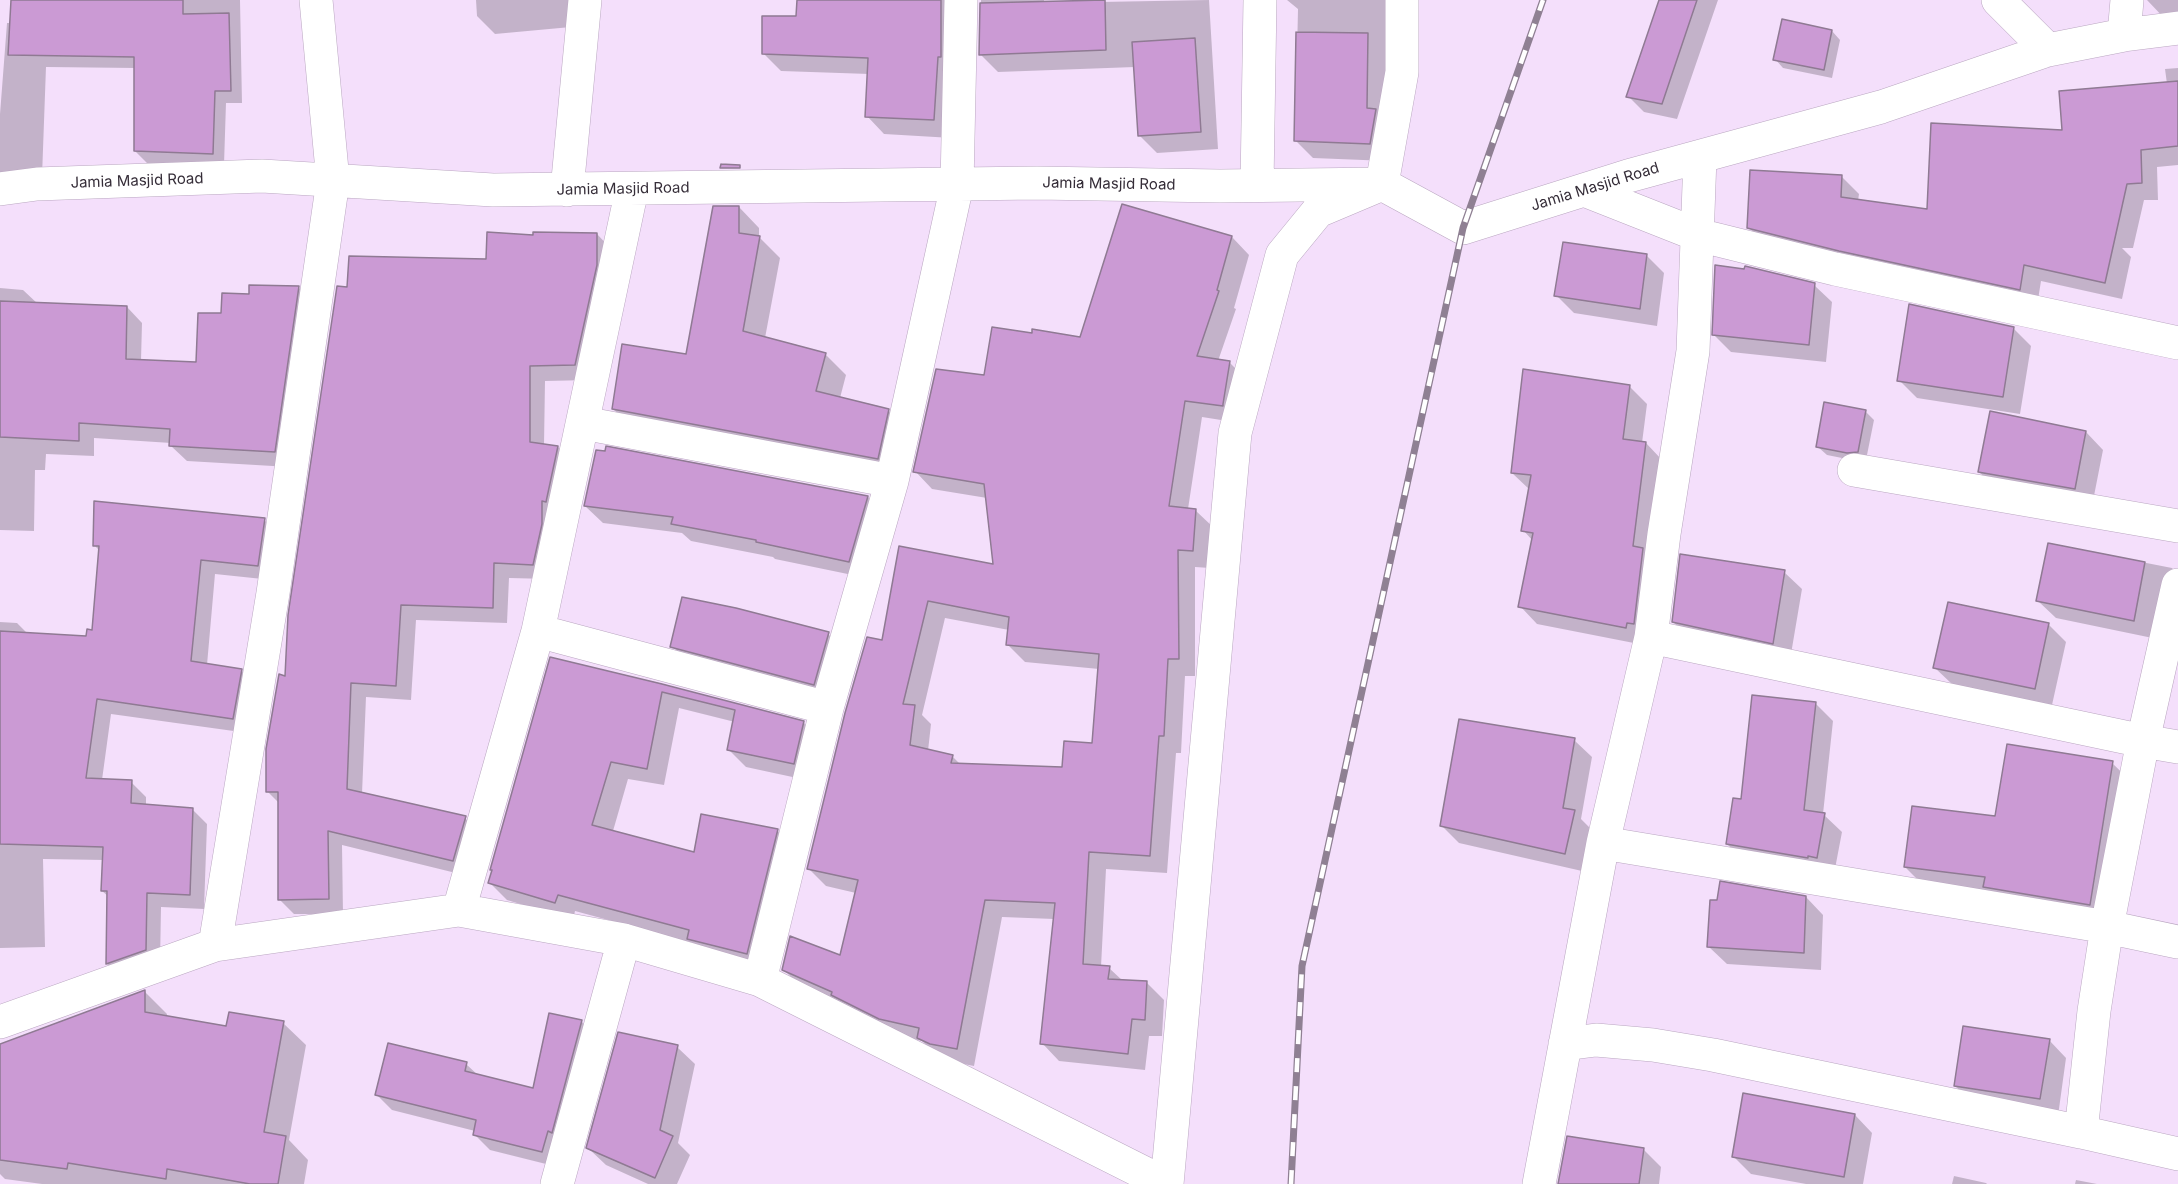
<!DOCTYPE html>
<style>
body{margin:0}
canvas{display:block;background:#f4dffb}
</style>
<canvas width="2178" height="1184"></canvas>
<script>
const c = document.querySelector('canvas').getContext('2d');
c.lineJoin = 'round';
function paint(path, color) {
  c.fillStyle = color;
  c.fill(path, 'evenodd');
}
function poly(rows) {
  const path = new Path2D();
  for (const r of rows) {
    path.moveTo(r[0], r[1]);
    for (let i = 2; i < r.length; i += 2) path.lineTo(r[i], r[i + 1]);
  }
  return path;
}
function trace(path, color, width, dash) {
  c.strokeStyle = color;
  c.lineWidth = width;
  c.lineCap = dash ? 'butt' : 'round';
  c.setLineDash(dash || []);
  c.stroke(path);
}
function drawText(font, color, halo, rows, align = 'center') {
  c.font = font + ' Inter,sans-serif';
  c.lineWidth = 5;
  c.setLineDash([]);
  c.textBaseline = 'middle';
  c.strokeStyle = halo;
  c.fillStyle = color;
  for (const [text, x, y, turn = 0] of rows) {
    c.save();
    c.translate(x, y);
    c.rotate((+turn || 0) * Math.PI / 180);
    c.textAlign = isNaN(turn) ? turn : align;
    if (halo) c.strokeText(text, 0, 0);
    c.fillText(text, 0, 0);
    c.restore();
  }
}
const shadow = poly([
 [13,0,240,0,242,103,226,103,224,165,147,163,135,151,135,68,46,67,42,177,0,175,0,114,7,23,11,23],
 [476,0,591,0,582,26,495,34,477,16],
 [798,0,975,0,952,138,884,134,867,116,869,74,781,71,763,53,798,18],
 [981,0,1044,0,1044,3,1209,0,1218,149,1157,153,1139,135,1135,67,998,72,980,54],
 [1287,0,1404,0,1387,5,1384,119,1388,161,1313,158,1295,140,1298,9],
 [1661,0,1718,0,1677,119,1644,112,1628,96],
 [2147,0,2178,0,2178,19,2165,19],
 [1832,31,1840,40,1832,78,1783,68,1775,59],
 [2178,68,2178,165,2157,167,2158,200,2144,200,2133,248,2122,248,2131,257,2122,299,2041,281,2037,306,1766,245,1748,227,1841,176,1859,194,1858,201,1929,211,2064,131,2167,84,2165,69],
 [739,207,759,228,759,237,780,258,765,338,825,354,846,375,840,398,888,410,909,431,898,479,634,429,613,409,687,355],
 [597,234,612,250,590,380,545,381,544,446,558,447,573,462,548,579,509,578,507,623,416,620,411,700,366,697,362,794,465,818,480,833,468,876,342,845,343,914,294,914,279,899,279,803,268,792,349,288,487,261,535,236],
 [1232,237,1249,255,1234,308,1236,309,1218,361,1229,362,1247,380,1240,423,1202,417,1188,509,1195,510,1213,527,1210,568,1195,567,1195,676,1185,676,1181,753,1176,753,1167,873,1106,869,1101,967,1109,968,1123,981,1146,982,1164,1000,1162,1036,1149,1036,1145,1070,1059,1061,1042,1043,1054,919,1002,917,974,1066,948,1061,936,1055,922,1041,897,1035,801,987,783,969,841,957,856,893,826,886,808,868,883,642,900,548,994,566,987,498,932,489,915,471,986,376,1033,335,1081,338],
 [945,618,1009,630,1008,645,1025,662,1099,669,1094,745,1063,769,961,765,952,756,928,751,931,724,922,715],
 [1647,256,1664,273,1657,326,1574,313,1556,295],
 [1814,285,1832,302,1826,362,1731,352,1714,335],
 [298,287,314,303,290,467,187,461,171,446,171,443,94,438,94,456,46,454,45,470,35,470,34,531,0,530,0,288,23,290,38,304,127,307,142,323,141,361,198,363,223,315,251,295],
 [2013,328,2031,346,2020,414,1917,398,1899,380],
 [1629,386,1647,404,1642,443,1646,443,1663,461,1644,645,1537,624,1520,606,1533,541,1523,530,1530,490,1512,473],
 [1865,411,1874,420,1866,460,1857,461,1827,455,1818,447],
 [2086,432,2103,450,2092,506,1997,489,1979,472],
 [868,497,885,515,867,578,775,559,773,557,691,541,682,533,603,523,585,506],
 [264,520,279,534,272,580,215,574,207,665,241,670,256,685,248,733,111,714,102,780,131,782,146,797,146,806,192,809,207,824,204,909,161,907,160,964,122,978,107,964,109,897,102,891,104,860,43,859,45,947,0,948,0,622,17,623,28,634,87,637,93,631,100,551,94,545],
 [2050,544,2172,568,2178,574,2167,641,2056,618,2038,601],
 [1784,572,1802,589,1790,660,1691,639,1673,622],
 [2048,624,2066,642,2052,705,1953,685,1935,668],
 [828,634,846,651,831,702,690,664,672,646],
 [662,685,804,723,821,740,811,781,746,767,729,750,735,722,679,708,664,785,628,779,613,831,695,853,777,830,794,848,764,971,706,956,693,943,575,911,573,920,507,900,490,883,493,871,491,870],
 [1815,703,1833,721,1823,814,1842,832,1834,874,1745,862,1727,844,1742,801],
 [1574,740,1592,757,1581,819,1591,829,1582,871,1459,843,1442,826],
 [2112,763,2136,786,2114,928,1929,891,1905,867,1996,818],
 [1806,897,1823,915,1821,970,1727,964,1709,947],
 [145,992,167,1014,167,1017,228,1028,283,1023,306,1045,289,1140,308,1160,304,1184,42,1184,5,1179,0,1174,0,1045],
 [551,1015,582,1022,597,1037,558,1167,490,1150,474,1134,475,1131,392,1110,377,1095,466,1064,479,1076,534,1090],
 [2049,1040,2066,1058,2058,1116,1973,1103,1955,1086],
 [677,1047,695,1064,678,1143,690,1155,677,1184,648,1184,606,1165,588,1148],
 [1855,1115,1872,1133,1863,1184,1806,1184,1751,1174,1734,1157],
 [1644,1150,1661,1167,1659,1184,1560,1184],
 [1954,1176,1986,1183,1987,1184,1952,1184],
 [2076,1180,2097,1184,2075,1184]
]);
const building = poly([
 [11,0,183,0,183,14,229,13,231,91,215,91,213,154,134,151,134,57,8,55,11,0],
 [797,0,941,0,941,57,938,57,934,120,865,117,868,58,762,54,762,16,796,16,797,0],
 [1105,0,1106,50,979,55,980,3,1105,0],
 [1659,0,1697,0,1662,104,1626,97,1659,0],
 [1782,19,1832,30,1824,70,1773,60,1782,19],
 [1296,32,1368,33,1367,108,1376,109,1370,144,1294,141,1296,32],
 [1195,38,1201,132,1138,136,1132,42,1195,38],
 [2178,81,2178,146,2141,150,2142,183,2127,184,2105,283,2024,265,2020,290,1839,251,1747,228,1750,170,1842,175,1841,197,1927,209,1931,123,2062,130,2059,91,2178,81],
 [721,164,740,165,740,168,720,168,721,164],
 [1122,204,1232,236,1217,290,1219,291,1197,356,1230,361,1223,404,1223,406,1185,401,1169,506,1196,509,1193,551,1178,550,1179,659,1168,659,1164,736,1159,736,1150,856,1089,852,1083,964,1110,966,1108,979,1147,981,1145,1020,1132,1019,1128,1054,1040,1044,1055,903,985,900,957,1049,930,1044,917,1038,919,1028,879,1019,831,995,832,992,782,970,790,936,840,955,858,880,807,869,845,713,867,637,882,640,899,546,993,564,984,484,913,472,936,369,984,375,992,327,1032,333,1032,329,1080,337,1122,204],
 [928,601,1009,617,1006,645,1099,654,1092,743,1064,741,1062,767,951,763,953,755,910,745,915,705,903,704,928,601],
 [713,206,739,206,739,233,760,236,743,331,826,353,816,391,889,409,878,459,612,409,622,344,686,354,713,206],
 [487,232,533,235,533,232,597,233,597,265,575,365,530,366,530,442,558,446,546,502,542,501,542,524,533,565,494,563,493,608,401,605,396,686,351,683,347,789,466,816,453,861,328,831,329,899,278,900,278,792,266,792,266,749,279,674,285,676,288,615,337,286,347,287,349,256,486,259,487,232],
 [1563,242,1647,254,1640,309,1554,296,1563,242],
 [1715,265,1744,269,1745,266,1815,283,1809,345,1712,335,1715,265],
 [249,285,299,286,275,452,169,446,170,429,79,423,79,441,0,437,0,301,127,306,126,359,196,362,198,313,221,313,222,293,249,294,249,285],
 [1909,304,2014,327,2003,397,1897,381,1909,304],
 [1523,369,1630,385,1623,439,1646,442,1633,546,1643,548,1634,624,1627,623,1626,628,1518,607,1533,533,1521,531,1531,475,1511,473,1523,369],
 [1824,402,1866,410,1858,452,1847,453,1816,447,1824,402],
 [1990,411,2086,431,2075,489,1978,472,1990,411],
 [606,446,868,496,849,562,756,542,756,540,671,524,673,517,584,506,596,450,605,451,606,446],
 [94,501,265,518,258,566,201,560,191,661,242,669,233,719,97,699,86,778,132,780,131,803,193,808,190,895,147,893,146,950,106,964,107,891,101,891,103,847,0,844,0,631,86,636,87,629,92,630,99,546,93,546,94,501],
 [2048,543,2145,562,2134,621,2036,601,2048,543],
 [1680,554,1785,570,1773,644,1672,622,1680,554],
 [682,597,736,608,829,632,814,685,670,647,682,597],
 [1948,602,2049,623,2035,689,1933,668,1948,602],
 [550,657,662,684,804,721,794,764,727,750,735,710,662,692,647,769,611,762,592,825,694,852,701,814,778,829,747,954,687,939,689,930,558,895,555,903,488,883,492,870,490,870,550,657],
 [1752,695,1816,702,1804,810,1825,813,1817,858,1808,856,1808,858,1726,844,1733,798,1741,799,1752,695],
 [1459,719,1575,738,1563,808,1575,810,1565,854,1440,826,1459,719],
 [2007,744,2113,761,2090,905,1983,887,1985,877,1904,867,1912,806,1995,816,2007,744],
 [1720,881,1806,896,1804,953,1707,947,1710,900,1717,900,1720,881],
 [145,990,145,1012,226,1026,229,1012,284,1021,264,1132,286,1136,278,1184,250,1184,167,1169,166,1179,68,1163,67,1169,0,1160,0,1044,145,990],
 [549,1013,582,1020,552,1133,548,1131,542,1152,473,1135,476,1120,375,1095,388,1043,467,1062,465,1071,533,1088,549,1013],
 [1963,1026,2050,1039,2040,1099,1954,1086,1963,1026],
 [618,1032,678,1045,660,1130,673,1136,655,1178,586,1148,618,1032],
 [1743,1093,1855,1114,1844,1177,1732,1157,1743,1093],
 [1567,1136,1644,1148,1639,1184,1558,1184,1567,1136]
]);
const minor = poly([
 [316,0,333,181,273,593,215,945,459,910,538,631,632,189],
 [1998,0,2048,50],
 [2124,35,2127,0],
 [1257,185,1260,0],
 [0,189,37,184,262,176,493,190,1037,183,1220,186,1382,184,1463,228,1628,176,1881,107,2048,50,2124,35,2178,28],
 [567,190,585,0],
 [1584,190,1698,235,1835,269,2178,343],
 [583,423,892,481],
 [1854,470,2178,526],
 [538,631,827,708],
 [1651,637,2143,741,2178,585],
 [2178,747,2143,741,2107,927,2178,942],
 [459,910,624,940,760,980,1166,1184],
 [760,980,827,708,892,481,957,185,961,0],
 [0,1022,215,945],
 [1565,1044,1596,1040,1653,1045,1713,1055,2081,1132,2094,1011,2107,927,1603,843,1651,637,1664,534,1693,351,1700,157],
 [2081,1132,2178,1154],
 [557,1184,624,940],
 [1167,1184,1235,433,1282,255,1318,211,1382,184,1402,72,1402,0],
 [1539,1184,1603,843]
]);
const rail = poly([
 [1291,1184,1302,966,1463,228,1543,0]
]);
const streetNames = [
 ["Jamia Masjid Road",137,181,-2],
 ["Jamia Masjid Road",1109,184,1],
 ["Jamia Masjid Road",1595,187,-17],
 ["Jamia Masjid Road",623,189,-1]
];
paint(shadow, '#0003');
paint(building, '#cb9ad4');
trace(building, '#8f7a93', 1.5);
trace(minor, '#baa7c1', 34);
trace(minor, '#fff', 33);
trace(rail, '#8f8093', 7);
trace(rail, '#fff', 4.5, [14]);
drawText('15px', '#352d38', '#fff', streetNames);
</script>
